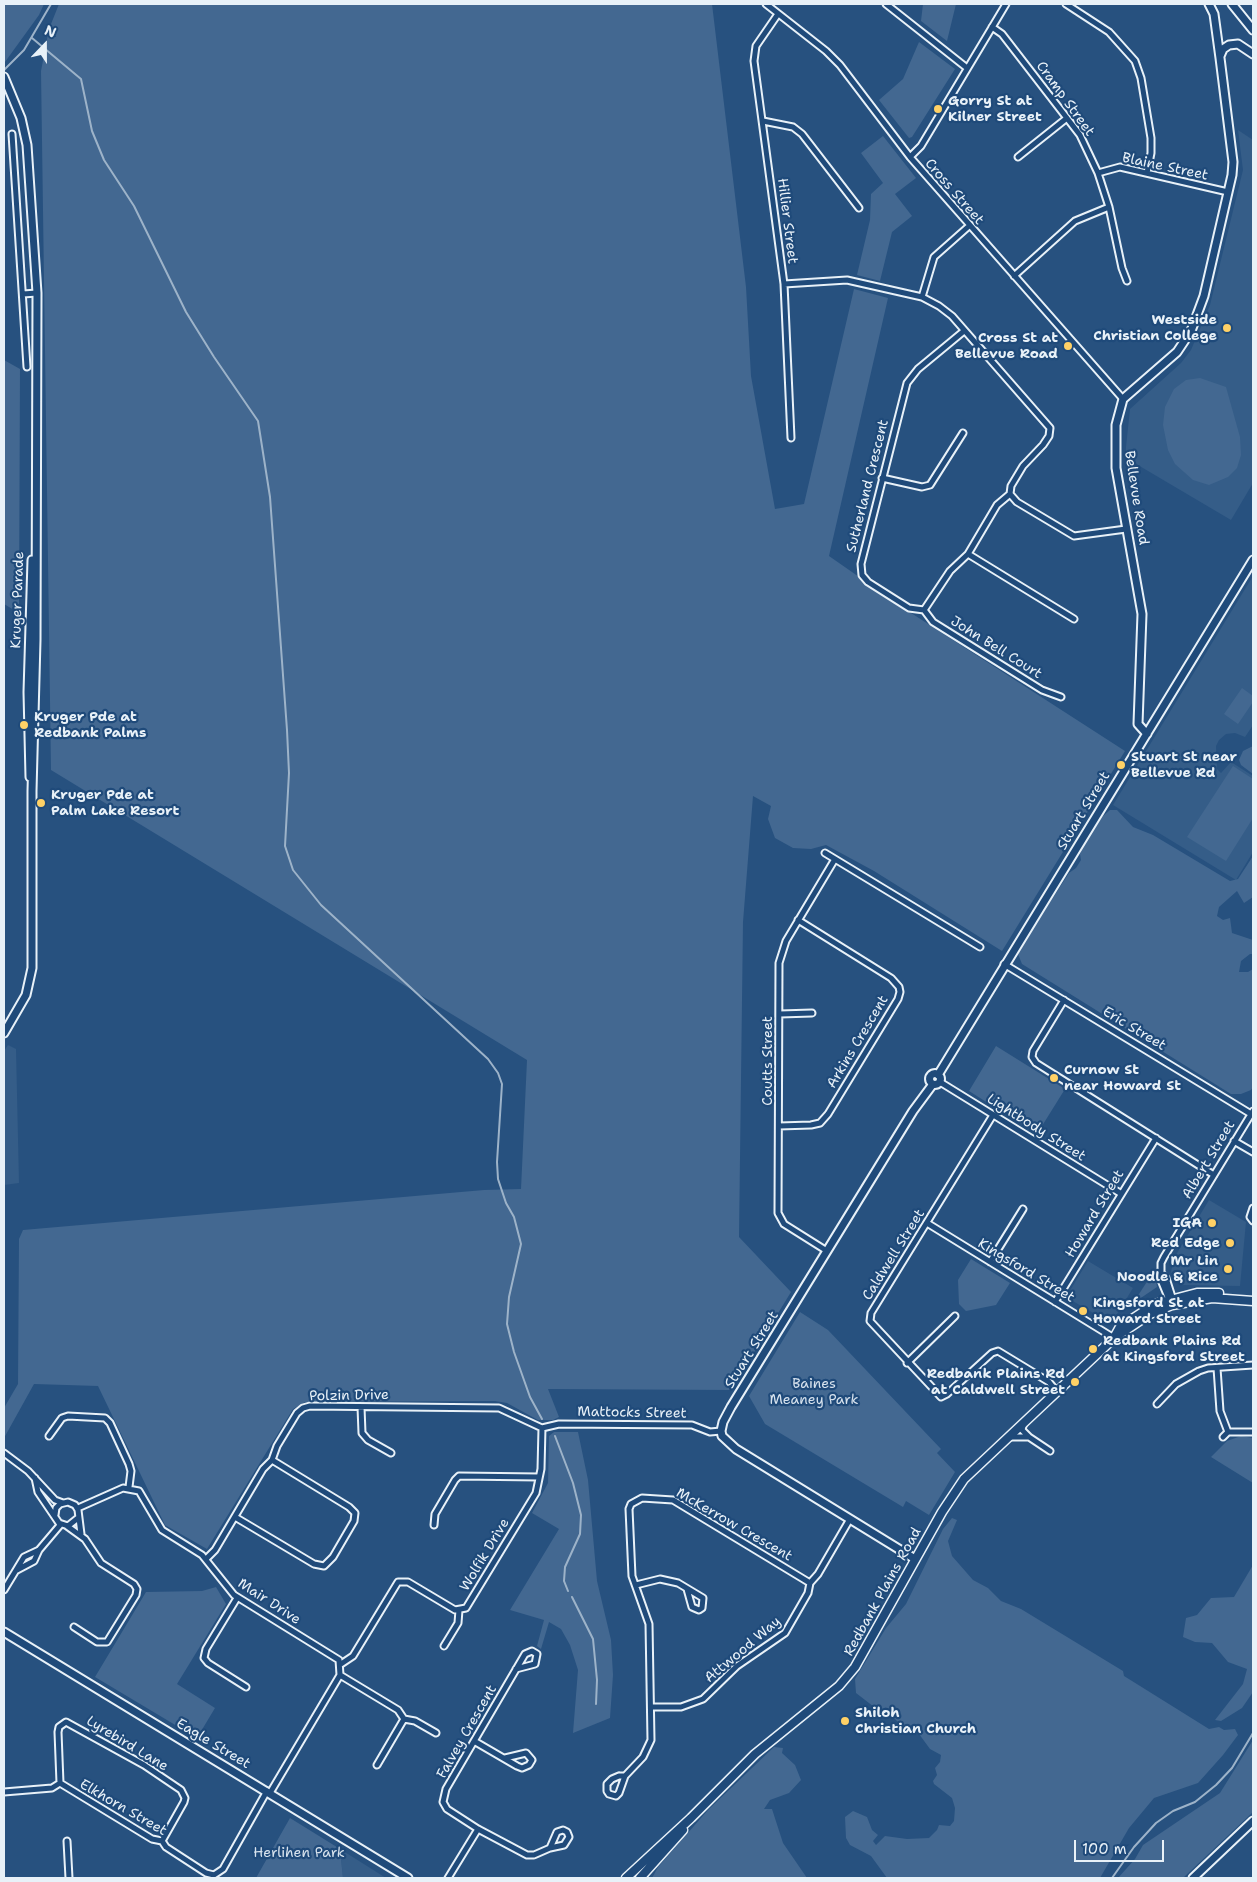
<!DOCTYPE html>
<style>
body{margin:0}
#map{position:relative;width:1257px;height:1882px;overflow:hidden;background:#27517f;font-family:"Shantell Sans",sans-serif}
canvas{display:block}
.frame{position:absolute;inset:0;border:5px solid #e8f1f8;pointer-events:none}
.north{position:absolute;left:20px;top:20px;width:50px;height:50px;-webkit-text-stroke:4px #1f4a7a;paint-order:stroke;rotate:22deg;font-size:14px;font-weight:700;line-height:20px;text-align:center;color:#e8f1f8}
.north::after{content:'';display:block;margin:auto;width:18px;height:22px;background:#e8f1f8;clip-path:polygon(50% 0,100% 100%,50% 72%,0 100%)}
.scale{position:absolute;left:1074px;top:1840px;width:90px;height:22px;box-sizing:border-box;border:2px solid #e8f1f8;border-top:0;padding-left:6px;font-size:15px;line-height:18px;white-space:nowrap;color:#e8f1f8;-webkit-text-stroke:4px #1f4a7a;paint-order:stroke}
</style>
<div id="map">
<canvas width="1257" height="1882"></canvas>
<div class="frame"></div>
<div class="north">N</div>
<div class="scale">100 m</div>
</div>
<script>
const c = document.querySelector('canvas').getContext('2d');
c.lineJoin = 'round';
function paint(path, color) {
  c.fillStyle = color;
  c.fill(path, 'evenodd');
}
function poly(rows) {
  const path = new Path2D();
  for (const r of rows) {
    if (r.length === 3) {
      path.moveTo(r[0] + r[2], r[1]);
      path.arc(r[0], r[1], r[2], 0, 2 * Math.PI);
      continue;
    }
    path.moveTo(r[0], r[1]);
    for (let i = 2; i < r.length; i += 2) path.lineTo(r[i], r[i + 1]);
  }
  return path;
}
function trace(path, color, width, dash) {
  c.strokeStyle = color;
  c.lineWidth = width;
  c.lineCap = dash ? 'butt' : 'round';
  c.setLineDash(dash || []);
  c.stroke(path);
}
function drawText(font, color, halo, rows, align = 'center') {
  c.font = font + ' "Shantell Sans",sans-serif';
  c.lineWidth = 4.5;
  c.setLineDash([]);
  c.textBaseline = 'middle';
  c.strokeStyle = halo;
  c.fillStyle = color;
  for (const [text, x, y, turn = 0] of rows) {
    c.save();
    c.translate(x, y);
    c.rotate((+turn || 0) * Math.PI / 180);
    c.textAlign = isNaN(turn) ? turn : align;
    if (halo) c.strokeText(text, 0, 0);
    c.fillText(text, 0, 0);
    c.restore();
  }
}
const built = poly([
 [1238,130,1253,140,1253,483,1231,520,1126,458,1126,447,1130,409,1181,363,1191,350,1210,305,1243,170],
 [1253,576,1253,725,1245,737,1235,733,1226,734,1219,740,1216,746,1217,769,1221,773,1231,762,1253,776,1253,852,1236,880,1113,805],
 [8,1045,16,1049,19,1183,4,1185,4,1051],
 [1209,1200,1246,1222,1240,1286,1181,1285,1171,1272,1174,1258],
 [1088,1261,1133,1288,1114,1319,1105,1320,1066,1297],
 [340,1849,386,1878,343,1878]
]);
const green = poly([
 [4,4,44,4,39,15,5,62],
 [59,4,712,4,746,287,751,376,775,509,804,504,854,289,888,298,829,556,908,611,1125,751,1002,951,874,871,826,845,811,849,793,848,775,838,768,819,771,806,753,796,743,922,739,1237,791,1292,731,1390,548,1389,559,1417,553,1420,538,1420,507,1403,495,1401,305,1402,293,1409,207,1549,165,1525,98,1386,34,1384,4,1438,4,1408,18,1384,19,1239,23,1230,484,1190,521,1189,527,1060,51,770,41,71,49,29],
 [923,4,956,4,947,41,921,21],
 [919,42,955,69,912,137,909,138,879,100,903,79],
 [883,136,916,178,895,194,912,216,892,232,880,281,857,275,870,220,871,194,883,183,861,153],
 [4,360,20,369,19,613,4,604],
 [1200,378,1226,387,1240,437,1241,455,1237,468,1228,477,1209,485,1193,480,1175,464,1168,450,1163,425,1165,407,1174,389,1186,380],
 [1242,688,1253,696,1253,702,1238,724,1224,714],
 [1253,746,1253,774,1241,765,1239,760,1243,751],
 [1233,766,1253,779,1253,818,1226,861,1187,837],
 [1110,810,1117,810,1133,827,1153,835,1230,881,1238,879,1253,856,1253,897,1244,903,1237,891,1219,907,1217,916,1223,920,1230,918,1232,933,1253,940,1253,954,1250,954,1241,961,1239,972,1248,972,1253,969,1253,1087,1251,1090,1241,1094,1231,1094,1022,964,1018,954,1023,944,1069,873,1076,868,1081,860,1080,854,1084,843,1103,816],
 [996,1046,1065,1089,1037,1134,969,1091],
 [971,1259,1010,1283,996,1305,966,1311,959,1304,958,1280],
 [1154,1271,1157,1287,1129,1306,1139,1294],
 [800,1312,828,1330,941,1449,937,1453,955,1472,929,1515,906,1501,903,1507,765,1424,749,1396],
 [554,1432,578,1432,588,1480,597,1581,611,1640,613,1675,610,1718,573,1733,578,1670,570,1645,561,1629,549,1622,541,1649,537,1646,544,1620,510,1610,559,1529,532,1513,548,1483,549,1436],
 [1241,1436,1253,1438,1253,1483,1211,1457,1227,1441],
 [952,1518,957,1520,948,1541,952,1556,973,1580,988,1588,1001,1601,1021,1609,1123,1671,1124,1676,1209,1729,1219,1727,1224,1730,1235,1729,1238,1735,1223,1755,1198,1783,1154,1798,1129,1828,1100,1878,887,1878,871,1856,850,1845,846,1838,845,1817,853,1811,867,1817,872,1830,878,1835,873,1841,876,1845,885,1836,907,1839,929,1838,937,1830,939,1825,950,1826,954,1821,955,1808,952,1798,934,1784,933,1781,937,1775,935,1768,940,1762,941,1755,930,1749,919,1734,906,1730,895,1719,878,1710,856,1693,855,1679,886,1628,906,1604,943,1529],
 [1253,1565,1253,1692,1242,1708,1221,1721,1215,1720,1243,1684,1247,1669,1228,1662,1212,1643,1195,1642,1183,1637,1186,1618,1197,1615,1211,1598,1234,1597],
 [216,1587,226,1604,177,1684,215,1708,197,1738,95,1677,146,1592,202,1591],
 [1253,1740,1253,1812,1183,1878,1118,1878,1135,1859,1143,1845,1220,1793],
 [774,1747,783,1748,782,1753,795,1765,801,1780,789,1793,770,1800,764,1809,772,1809,783,1843,807,1878,652,1878,658,1867,708,1810],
 [290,1818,340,1849,343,1878,256,1878]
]);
const stream = poly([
 [32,38,81,79,92,131,104,160,134,206,186,312,214,357,258,421,270,497,287,730,289,773,285,846,293,870,321,905,488,1059,498,1073,502,1084,497,1162,498,1179,506,1203,514,1217,521,1244,509,1297,507,1324,514,1352,530,1397,542,1419],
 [4,70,24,50,51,4],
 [555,1436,573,1483,581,1515,580,1534,565,1567,564,1581,568,1591],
 [572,1597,593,1639,597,1680,596,1704],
 [1112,1878,1134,1847,1156,1823,1173,1811,1195,1802,1216,1785,1232,1768,1253,1733]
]);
const street = poly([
 [766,4,826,51,840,65,910,157,1123,399],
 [886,4,967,68],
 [1066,4,1109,32,1135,61,1141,78,1151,138,1151,153,1147,173],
 [778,14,756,46,754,61,784,284,791,438],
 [992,27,1002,34,1080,135,1098,173,1109,207,1122,268,1127,281],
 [763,121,793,127,802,134,859,208],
 [12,134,27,367],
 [910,157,921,146,1006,4],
 [1018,157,1067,118],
 [1098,173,1120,167,1228,192],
 [1014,276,1075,221,1109,207],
 [784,284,847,280,922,297,939,306,952,316,1050,428,1049,436,1043,445,1023,466,1011,486,1010,494,1017,502,1074,536,1126,529],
 [23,294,37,293],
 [922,297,934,257,969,226],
 [964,331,918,369,907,383,861,564,862,575,868,582,909,608,924,610,950,571,968,554,997,505,1010,494],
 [882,478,922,487,930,485,963,433],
 [968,554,1074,619],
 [924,610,933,622,1042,690,1061,697],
 [825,853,980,947],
 [1004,964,1251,1114],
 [1064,1000,1033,1051,1032,1057,1036,1063,1214,1175],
 [780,1014,812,1013],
 [940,1082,1120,1193],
 [993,1115,871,1313,870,1321,941,1397,947,1394,992,1353,998,1351,1049,1382,1057,1392],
 [779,1126,811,1125,820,1123,828,1114,898,999,900,992,899,987,891,978,798,920],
 [1234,1141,1253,1152],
 [1253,1208,1250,1217,1253,1221],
 [927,1223,1114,1338],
 [827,1251,784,1224,778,1213,779,963,786,941,835,859],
 [990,1262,1023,1209],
 [1162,1274,1166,1278,1173,1300],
 [1055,1302,1156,1138],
 [1170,1302,1161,1280,1161,1263,1164,1257,1253,1111],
 [907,1363,955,1316],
 [1217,1368,1220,1411,1228,1432],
 [1157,1404,1176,1384,1199,1371,1208,1368,1253,1365],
 [361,1407,362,1433,368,1440,391,1453],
 [542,1428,559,1424,692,1425,710,1432,721,1431],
 [49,1436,62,1418,68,1416,105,1418,110,1423,129,1464,131,1471,129,1487],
 [1010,1437,1029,1437,1022,1430,1024,1422],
 [1029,1437,1050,1451],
 [1223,1437,1228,1432,1253,1432],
 [4,1453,28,1471,55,1500,63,1503],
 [35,1478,38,1492,59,1523,68,1526,78,1518],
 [78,1508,123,1488,139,1491,162,1530,202,1555,234,1595,339,1660,340,1675,270,1793],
 [55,1515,56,1508,60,1504,68,1502,75,1505,78,1510,81,1534],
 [235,1517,314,1564,324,1566,333,1557,354,1521,355,1513,349,1507,272,1460],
 [434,1525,435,1514,455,1480,459,1476,539,1477],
 [67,1526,85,1539,101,1563,134,1584,137,1589,136,1595,107,1642,97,1642,74,1627],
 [206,1559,215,1550,263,1469,272,1460,277,1446,297,1413,303,1408,310,1406,499,1408,542,1428],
 [17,1570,34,1561,39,1550,61,1524],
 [636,1585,660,1579,678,1583,703,1598,702,1608,699,1610,692,1607,687,1589],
 [4,1590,24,1557,39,1550],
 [237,1598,206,1649,204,1658,208,1663,246,1687],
 [444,1646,458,1623,459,1610],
 [341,1664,353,1656,398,1582,408,1582,455,1610,466,1608,536,1493,541,1469,542,1428],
 [516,1669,535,1664,537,1654,532,1651,525,1654,446,1789,443,1802,447,1809,478,1829,527,1855,534,1855,550,1848,564,1845,569,1837,567,1832,563,1830,557,1832,550,1848],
 [340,1675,398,1710,404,1719,415,1721,436,1733],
 [651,1707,681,1707,703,1699,737,1666,785,1633,808,1593,810,1583,818,1574,850,1519],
 [474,1741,517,1766,522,1768,529,1765,532,1760,526,1753,505,1758],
 [377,1765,404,1719],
 [619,1776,625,1776,619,1793,616,1796,609,1794,607,1791,607,1784,612,1779,619,1776],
 [625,1776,643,1757,651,1740,649,1624,632,1576,629,1509,631,1504,642,1498,673,1500,810,1583],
 [60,1783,58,1732,59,1727,66,1722,144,1765,181,1790,185,1798,184,1802,162,1841],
 [4,1792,52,1788,60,1783,152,1839,162,1841,166,1847,206,1873,214,1875,223,1869,267,1791],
 [67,1841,69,1878],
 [448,1878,478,1829]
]);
const secondary = poly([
 [1232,4,1253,30],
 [1220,56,1223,49,1229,45,1238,44,1253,54],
 [4,77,21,118,27,145,37,293,36,640,32,791,32,968,26,995,4,1033],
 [1147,734,1138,724,1142,614,1116,468,1116,425,1123,399,1177,352,1191,331,1204,296,1232,175,1233,162,1220,58,1214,14,1209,4],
 [30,777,28,692,32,560],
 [935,1079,5.5],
 [938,1075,1253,560],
 [915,1559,736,1449,722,1436,721,1431,723,1422,731,1407,913,1111,933,1084],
 [4,1632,408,1878],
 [1193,1878,1253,1821]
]);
const primary = poly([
 [1115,1336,1120,1327,1155,1304,1197,1293,1219,1293],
 [626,1878,691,1818,755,1754,839,1686,855,1667,942,1512,964,1479,1114,1338,1150,1314,1172,1305,1212,1298,1253,1301],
 [640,1878,683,1830]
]);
const markers = [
 [938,109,5,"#ffd166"],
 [1227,328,5,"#ffd166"],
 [1068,346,5,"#ffd166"],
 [24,725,5,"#ffd166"],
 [1121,765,5,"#ffd166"],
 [41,803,5,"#ffd166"],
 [1054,1078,5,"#ffd166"],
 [1212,1223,5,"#ffd166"],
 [1230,1243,5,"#ffd166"],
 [1228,1269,5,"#ffd166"],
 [1083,1311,5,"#ffd166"],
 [1093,1349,5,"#ffd166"],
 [1075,1382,5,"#ffd166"],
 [845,1721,5,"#ffd166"]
];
const streetNames = [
 ["Cramp Street",1065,99,54],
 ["Blaine Street",1165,167,12],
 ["Cross Street",954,192,49],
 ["Hillier Street",787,221,83],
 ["Sutherland Crescent",868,486,-76],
 ["Bellevue Road",1136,498,81],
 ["Kruger Parade",18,600,-88],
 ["John Bell Court",996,648,32],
 ["Stuart Street",1084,811,-59],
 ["Eric Street",1134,1029,31],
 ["Arkins Crescent",858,1042,-59],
 ["Coutts Street",768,1061,-90],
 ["Lightbody Street",1036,1128,32],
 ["Albert Street",1209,1160,-59],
 ["Howard Street",1095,1214,-59],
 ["Caldwell Street",894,1255,-58],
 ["Kingsford Street",1026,1271,31],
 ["Stuart Street",752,1350,-58],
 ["Polzin Drive",349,1396,-1],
 ["Mattocks Street",632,1413,1],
 ["McKerrow Crescent",734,1525,30],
 ["Wolfik Drive",485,1555,-59],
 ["Redbank Plains Road",883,1592,-61],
 ["Mair Drive",269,1602,33],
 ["Attwood Way",743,1650,-40],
 ["Falvey Crescent",467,1732,-60],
 ["Lyrebird Lane",127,1744,31],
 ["Eagle Street",213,1744,31],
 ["Elkhorn Street",123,1808,30]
];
const poiNames = [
 ["Gorry St at",948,101],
 ["Kilner Street",948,117],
 ["Westside",1217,320,"right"],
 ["Christian College",1217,336,"right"],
 ["Cross St at",1058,338,"right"],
 ["Bellevue Road",1058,354,"right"],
 ["Kruger Pde at",34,717],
 ["Redbank Palms",34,733],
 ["Stuart St near",1131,757],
 ["Bellevue Rd",1131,773],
 ["Kruger Pde at",51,795],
 ["Palm Lake Resort",51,811],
 ["Curnow St",1064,1070],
 ["near Howard St",1064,1086],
 ["IGA",1202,1223,"right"],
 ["Red Edge",1220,1243,"right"],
 ["Mr Lin",1218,1261,"right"],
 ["Noodle & Rice",1218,1277,"right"],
 ["Kingsford St at",1093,1303],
 ["Howard Street",1093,1319],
 ["Redbank Plains Rd",1103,1341],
 ["at Kingsford Street",1103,1357],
 ["Redbank Plains Rd",1065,1374,"right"],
 ["at Caldwell Street",1065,1390,"right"],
 ["Shiloh",855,1713],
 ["Christian Church",855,1729]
];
const parkNames = [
 ["Baines",814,1384],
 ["Meaney Park",814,1400],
 ["Herlihen Park",299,1853]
];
paint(built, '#355d88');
paint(green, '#436891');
trace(stream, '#9db3c9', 2);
trace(street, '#e8f1f8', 9);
trace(secondary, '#e8f1f8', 11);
trace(primary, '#e8f1f8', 11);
trace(street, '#1f4a7a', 5);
trace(secondary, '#1f4a7a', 7);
trace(primary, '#1f4a7a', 8);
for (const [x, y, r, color] of markers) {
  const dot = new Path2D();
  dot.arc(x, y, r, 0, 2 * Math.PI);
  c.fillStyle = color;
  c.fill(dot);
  trace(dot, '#1f4a7a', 2);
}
drawText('14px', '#e8f1f8', '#1f4a7a', streetNames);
drawText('bold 14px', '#e8f1f8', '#1f4a7a', poiNames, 'left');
drawText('14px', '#d8e3ee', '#1f4a7a', parkNames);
</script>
